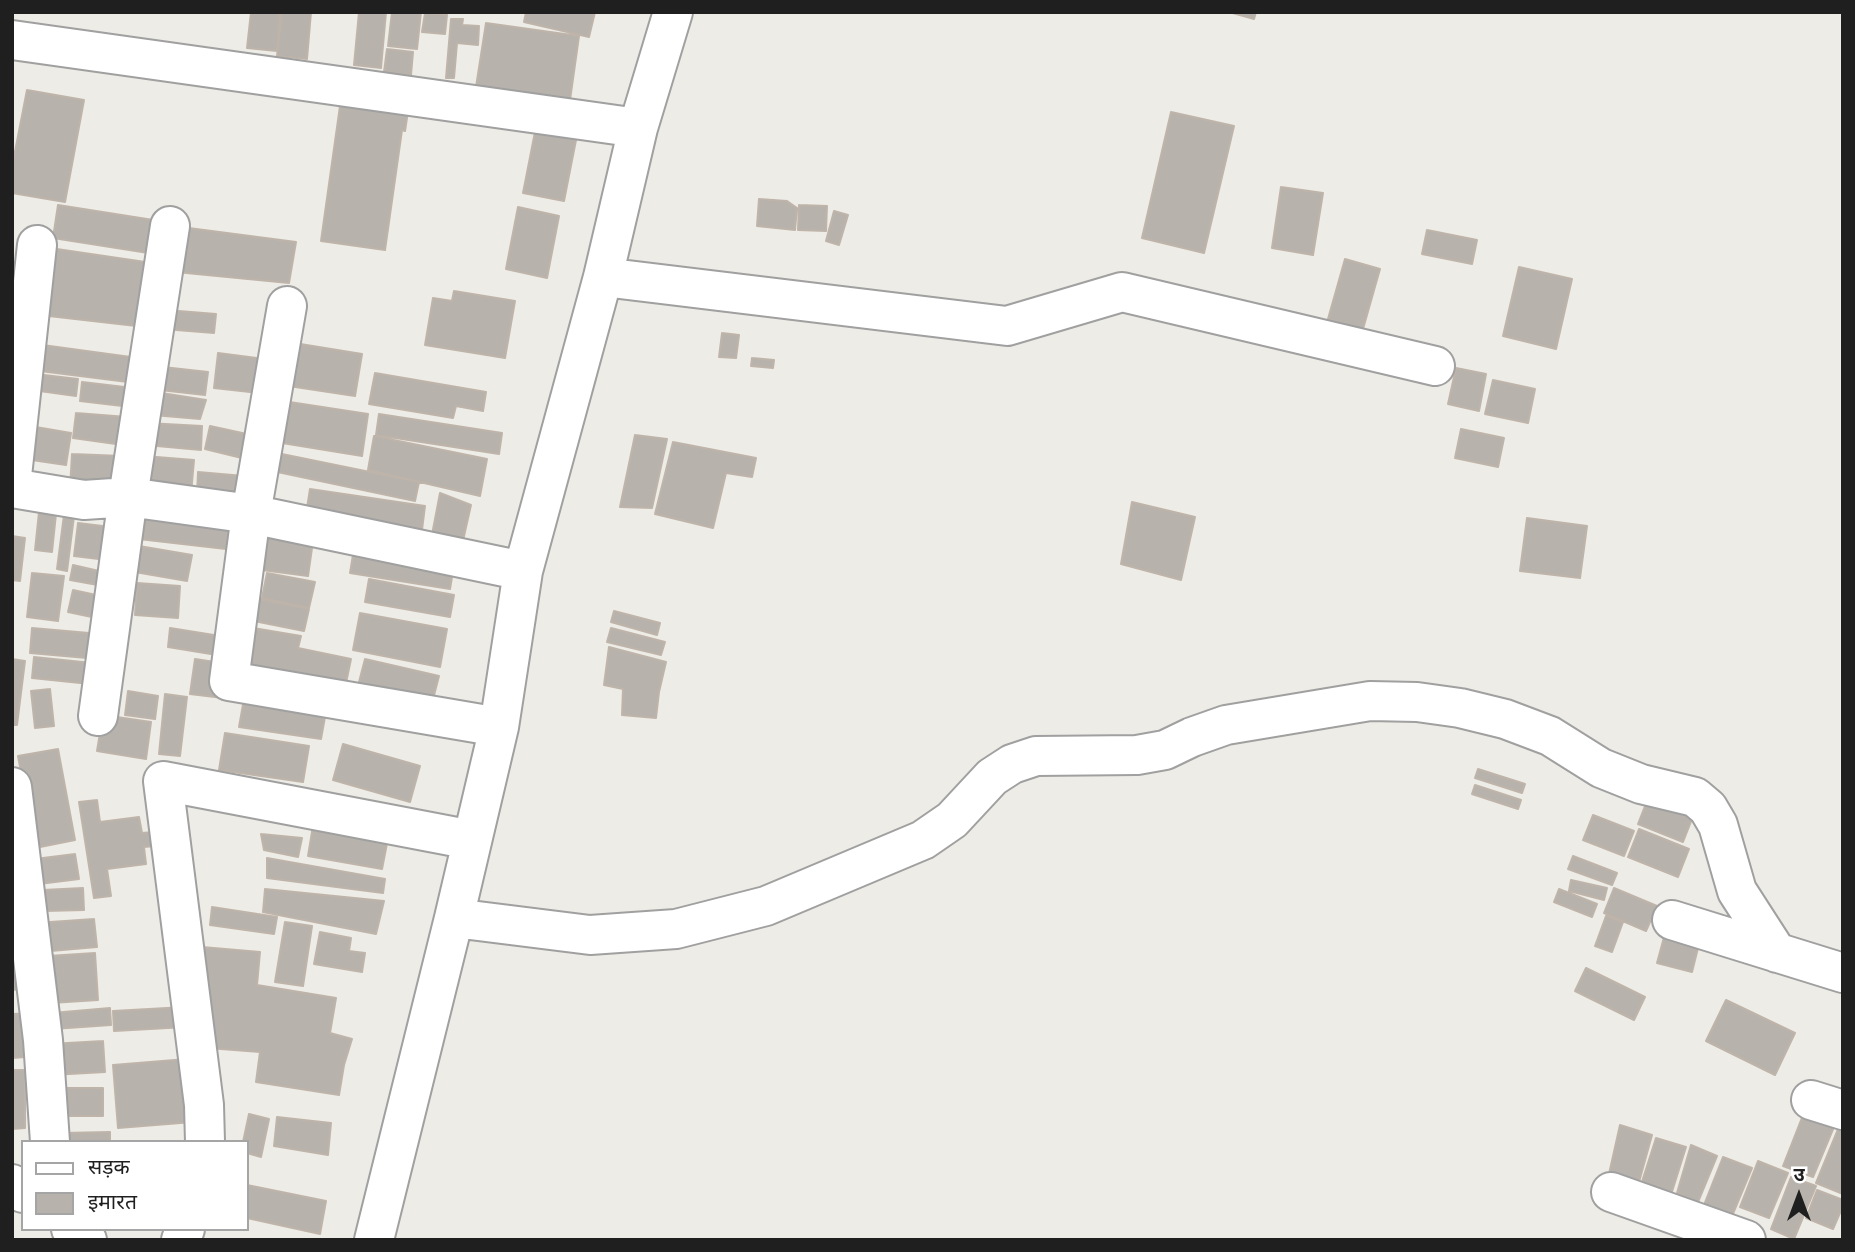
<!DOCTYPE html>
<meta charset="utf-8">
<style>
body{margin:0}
#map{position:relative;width:1855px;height:1252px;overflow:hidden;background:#eeece6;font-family:Figtree,"Noto Sans Devanagari",sans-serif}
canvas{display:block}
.frame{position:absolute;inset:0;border:14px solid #1f1f1f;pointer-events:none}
.legend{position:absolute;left:21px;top:1140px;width:228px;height:91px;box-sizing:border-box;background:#fff;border:2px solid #a5a5a5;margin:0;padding:9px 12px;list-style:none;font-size:21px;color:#1f1f1f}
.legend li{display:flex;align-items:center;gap:14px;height:35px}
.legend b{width:35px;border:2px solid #a5a5a5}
.north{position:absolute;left:1764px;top:1161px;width:70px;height:70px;-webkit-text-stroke:5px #fff;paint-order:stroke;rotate:0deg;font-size:19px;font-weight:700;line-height:28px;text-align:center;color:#1f1f1f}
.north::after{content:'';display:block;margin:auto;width:24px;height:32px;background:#1f1f1f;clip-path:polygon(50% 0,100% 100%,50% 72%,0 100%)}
</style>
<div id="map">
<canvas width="1855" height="1252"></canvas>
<div class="frame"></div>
<ul class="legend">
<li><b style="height:9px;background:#fff"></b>सड़क</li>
<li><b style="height:19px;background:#b7b2ac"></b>इमारत</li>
</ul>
<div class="north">उ</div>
</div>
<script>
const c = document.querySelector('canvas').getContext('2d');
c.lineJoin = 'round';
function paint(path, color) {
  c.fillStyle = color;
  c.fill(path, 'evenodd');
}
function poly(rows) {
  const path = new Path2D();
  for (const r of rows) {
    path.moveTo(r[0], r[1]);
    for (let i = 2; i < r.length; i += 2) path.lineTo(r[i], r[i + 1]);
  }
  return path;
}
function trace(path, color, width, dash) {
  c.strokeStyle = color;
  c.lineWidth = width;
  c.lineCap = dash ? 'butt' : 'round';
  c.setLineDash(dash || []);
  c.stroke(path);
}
const building = poly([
 [251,12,280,12,277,51,247,48,251,12],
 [282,12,311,12,307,59,277,56,282,12],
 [359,12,386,12,381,68,354,65,359,12],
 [392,12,421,12,417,49,388,46,392,12],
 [526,12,595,12,589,37,524,22,526,12],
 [1229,12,1256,12,1254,19,1229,12],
 [425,13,447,15,445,34,422,32,425,13],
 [451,19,463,19,462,25,479,26,478,45,457,43,454,78,446,78,451,19],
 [486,23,579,36,570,100,476,87,486,23],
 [387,49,413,52,411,75,384,72,387,49],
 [27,90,84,100,65,202,12,193,12,167,27,90],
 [341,99,408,111,405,131,402,130,385,250,321,241,341,99],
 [1171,112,1234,126,1204,253,1142,238,1171,112],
 [535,132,576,140,564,201,523,193,535,132],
 [1281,187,1323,193,1313,255,1272,248,1281,187],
 [759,199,787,201,797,208,795,230,757,226,759,199],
 [58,205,166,222,161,255,53,238,58,205],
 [799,205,827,206,826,231,798,230,799,205],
 [518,207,559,216,547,278,506,269,518,207],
 [834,211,848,215,839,245,826,241,834,211],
 [181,227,296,242,289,283,176,272,181,227],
 [1427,230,1477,240,1472,264,1422,254,1427,230],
 [50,248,152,263,145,327,40,315,50,248],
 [1345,259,1380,269,1363,329,1328,319,1345,259],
 [1519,267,1572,279,1556,349,1503,336,1519,267],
 [454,291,515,301,505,358,425,345,433,298,452,301,454,291],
 [166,310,216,314,214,333,164,329,166,310],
 [722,333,739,335,736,358,719,357,722,333],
 [288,342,362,354,355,396,282,385,288,342],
 [35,344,138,358,136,383,32,370,35,344],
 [218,353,272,360,268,394,214,388,218,353],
 [752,358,774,360,773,368,751,366,752,358],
 [163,367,208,372,205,395,160,390,163,367],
 [1456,368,1486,374,1479,411,1448,404,1456,368],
 [27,373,78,379,76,396,25,389,27,373],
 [375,373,486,392,483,411,456,406,453,418,369,404,375,373],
 [1493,380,1535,389,1528,423,1485,414,1493,380],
 [82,382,133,388,131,407,80,401,82,382],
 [155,392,206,400,200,419,153,415,155,392],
 [283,401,368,414,362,456,276,442,283,401],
 [76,413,127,417,123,445,73,438,76,413],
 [379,414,502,433,499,454,376,435,379,414],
 [147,423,202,426,201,450,146,445,147,423],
 [24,425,71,433,66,465,18,458,24,425],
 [210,426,256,436,250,460,205,449,210,426],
 [1461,429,1504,438,1498,467,1455,458,1461,429],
 [635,435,667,439,652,508,620,507,635,435],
 [374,436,487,459,480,496,368,470,374,436],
 [673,442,756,458,752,477,726,473,713,528,655,514,673,442],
 [272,452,419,482,415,501,268,470,272,452],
 [72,454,122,456,120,490,70,488,72,454],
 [144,456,194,460,191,494,141,486,144,456],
 [198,472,244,476,242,498,197,495,198,472],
 [310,489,425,506,422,530,307,508,310,489],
 [440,493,471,505,462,545,431,540,440,493],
 [134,502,230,513,226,549,130,538,134,502],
 [1132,502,1195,517,1181,580,1121,564,1132,502],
 [39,512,56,514,52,552,35,550,39,512],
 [64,515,74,516,67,571,57,569,64,515],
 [1527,518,1587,526,1580,578,1520,571,1527,518],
 [78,523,119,528,115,561,74,556,78,523],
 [267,534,313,541,308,576,262,570,267,534],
 [12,536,25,538,20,581,12,580,12,536],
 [355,543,455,559,450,589,350,573,355,543],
 [139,546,192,555,187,581,135,572,139,546],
 [73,565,112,574,109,587,70,580,73,565],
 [32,573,64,576,58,621,27,617,32,573],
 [267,573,315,582,309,608,262,598,267,573],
 [369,579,454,595,450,617,365,602,369,579],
 [137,583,180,586,178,618,135,615,137,583],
 [73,590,110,598,106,620,68,612,73,590],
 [259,599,309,609,304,631,254,621,259,599],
 [614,611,660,623,657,635,611,622,614,611],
 [360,613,447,629,440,667,353,650,360,613],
 [32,628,89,633,87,658,30,653,32,628],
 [170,628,220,636,217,655,168,647,170,628],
 [253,628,301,636,298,648,351,659,346,683,294,672,292,687,244,679,253,628],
 [611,628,665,642,661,655,607,642,611,628],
 [609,647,666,662,659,692,656,718,622,715,623,689,604,685,609,647],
 [34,657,92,663,90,684,32,678,34,657],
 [12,659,25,661,17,725,12,725,12,659],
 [195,659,228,664,223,698,190,694,195,659],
 [365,659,439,676,432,703,358,686,365,659],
 [246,688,328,700,321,739,239,727,246,688],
 [50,689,54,726,35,728,31,691,50,689],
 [128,691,158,696,155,719,125,715,128,691],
 [165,694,187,697,180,756,159,754,165,694],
 [103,715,151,722,146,759,97,751,103,715],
 [225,733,309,746,303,782,219,770,225,733],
 [343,744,420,766,410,802,333,780,343,744],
 [58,749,75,840,35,848,18,756,58,749],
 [1478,769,1525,784,1522,793,1475,778,1478,769],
 [1475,785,1521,800,1518,809,1472,794,1475,785],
 [97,800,100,822,139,817,142,833,154,832,155,846,144,847,146,864,107,869,111,896,94,898,79,802,97,800],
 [1647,801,1692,819,1683,842,1638,824,1647,801],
 [1593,815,1634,831,1624,856,1583,840,1593,815],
 [314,820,389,833,382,869,308,856,314,820],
 [1639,829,1689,849,1678,877,1628,857,1639,829],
 [261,834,302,838,298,857,264,850,261,834],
 [75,854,79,879,39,884,35,859,75,854],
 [1573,856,1617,873,1612,885,1568,869,1573,856],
 [267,858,385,879,383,893,267,878,267,858],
 [1571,880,1607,888,1604,900,1569,891,1571,880],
 [83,888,84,910,44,911,43,890,83,888],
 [1614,888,1657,906,1646,931,1604,913,1614,888],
 [265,889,384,901,376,934,263,912,265,889],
 [1559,889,1597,904,1592,917,1554,902,1559,889],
 [212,907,277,917,274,934,210,925,212,907],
 [1606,916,1623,922,1612,952,1595,946,1606,916],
 [94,919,97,947,39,952,36,923,94,919],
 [285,922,312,926,303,986,275,982,285,922],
 [1666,930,1700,940,1692,972,1657,963,1666,930],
 [320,932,351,938,349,951,365,953,362,972,314,964,320,932],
 [202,947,260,952,257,985,336,998,330,1033,352,1039,344,1065,339,1095,256,1082,260,1052,208,1048,202,947],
 [95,953,98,1000,51,1003,48,956,95,953],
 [12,962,19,962,23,989,12,990,12,962],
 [1586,968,1645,997,1634,1020,1575,991,1586,968],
 [1726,1000,1795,1033,1775,1075,1706,1041,1726,1000],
 [185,1007,186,1027,114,1031,113,1011,185,1007],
 [110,1008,111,1025,53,1029,52,1013,110,1008],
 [36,1013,39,1056,12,1058,12,1014,36,1013],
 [103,1041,105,1072,51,1075,50,1044,103,1041],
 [187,1059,193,1122,118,1128,113,1065,187,1059],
 [12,1070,25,1070,25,1128,12,1129,12,1070],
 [52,1088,103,1088,103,1116,52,1116,52,1088],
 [1805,1110,1836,1122,1813,1177,1783,1166,1805,1110],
 [249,1114,269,1119,261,1157,247,1153,247,1142,243,1142,249,1114],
 [277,1117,331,1123,328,1155,274,1146,277,1117],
 [1841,1122,1843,1122,1843,1194,1816,1183,1841,1122],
 [1620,1125,1652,1135,1639,1182,1609,1174,1620,1125],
 [110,1132,110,1142,62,1142,62,1133,110,1132],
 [1656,1138,1686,1147,1670,1198,1640,1188,1656,1138],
 [1691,1145,1717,1156,1698,1202,1677,1193,1691,1145],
 [1723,1157,1752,1168,1732,1216,1704,1205,1723,1157],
 [1758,1161,1788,1173,1769,1218,1740,1207,1758,1161],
 [1791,1177,1816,1186,1794,1239,1771,1229,1791,1177],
 [247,1185,326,1201,320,1234,247,1218,247,1185],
 [1817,1190,1843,1200,1843,1206,1833,1229,1806,1218,1817,1190]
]);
const minor = poly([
 [12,40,638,128],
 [603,277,1007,326,1122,292,1435,366],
 [287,306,251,514,229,681,499,727],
 [12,476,37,245],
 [12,488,84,500,128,497,251,514,523,571],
 [98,716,128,497,170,226],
 [12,787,43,1040,50,1142],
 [454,918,590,935,676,929,766,906,923,840,952,820,992,777,1012,764,1036,756,1137,755,1165,750,1192,737,1226,725,1370,701,1417,702,1460,708,1505,719,1550,736,1601,768,1641,784,1695,797,1708,808,1718,825,1737,891,1777,953],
 [1672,920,1843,973],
 [1811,1100,1843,1110],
 [205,1142,204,1105,163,781,472,840],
 [12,1184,23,1193],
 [1611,1192,1746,1240],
 [71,1229,87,1240],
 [181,1240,185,1229],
 [374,1240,454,918,499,727,523,571,603,277,638,128,673,12]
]);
paint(building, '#b7b2ac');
trace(building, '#beb4aa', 2);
trace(minor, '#a0a0a0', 42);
trace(minor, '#fff', 38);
</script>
